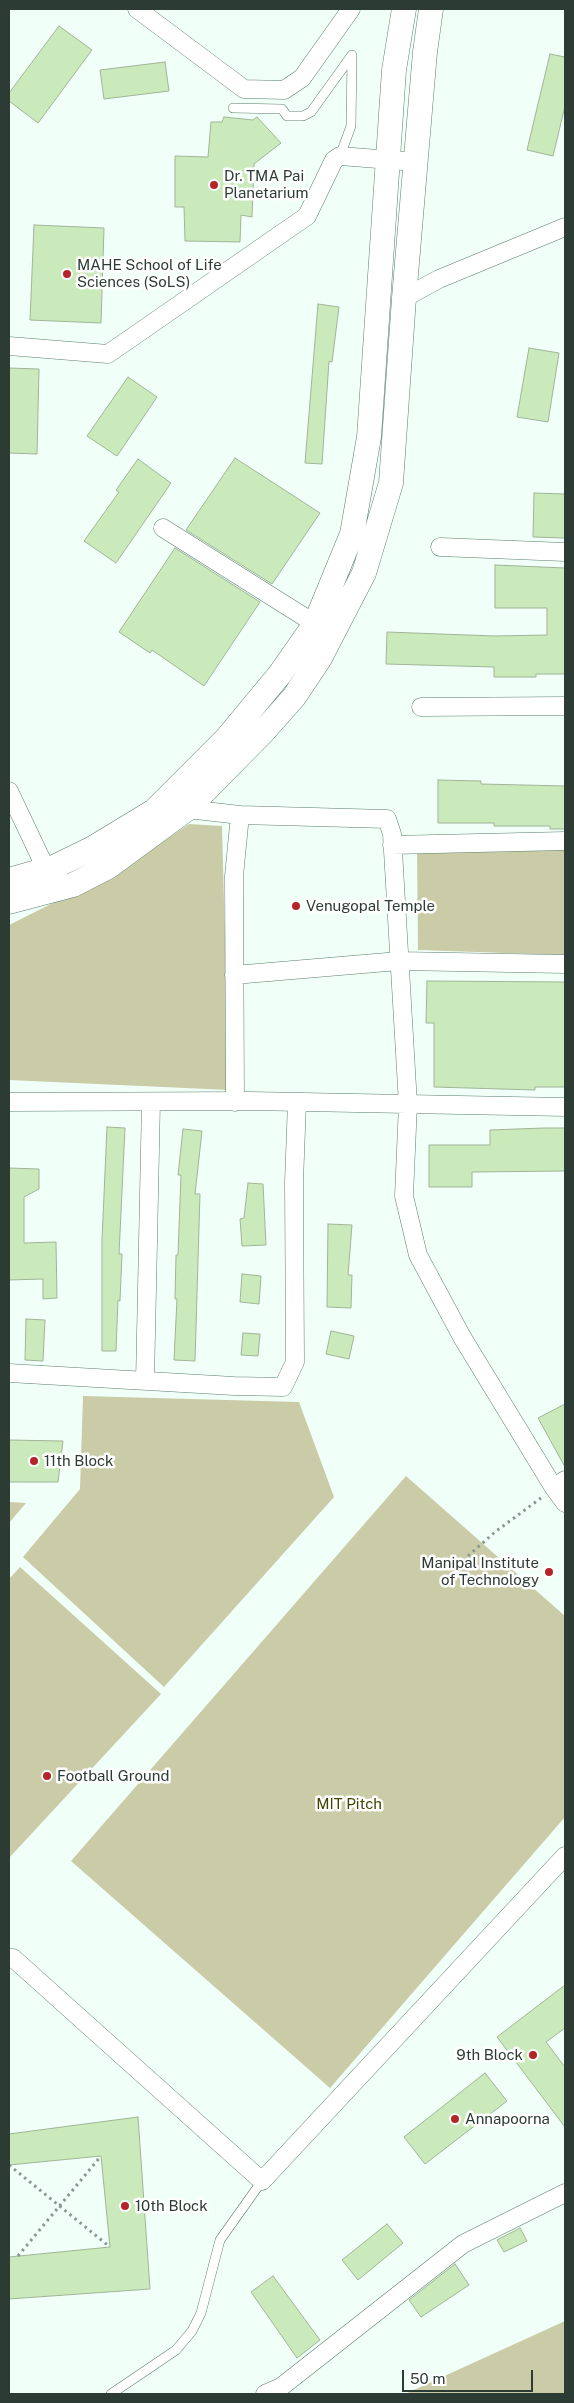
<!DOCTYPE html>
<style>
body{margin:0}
#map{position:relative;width:574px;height:2403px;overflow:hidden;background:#f0fff7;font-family:"Public Sans",sans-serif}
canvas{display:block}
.frame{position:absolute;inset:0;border:10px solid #2c3c34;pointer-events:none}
.scale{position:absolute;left:402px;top:2370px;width:131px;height:22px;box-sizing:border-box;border:2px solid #2c3c34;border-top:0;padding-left:6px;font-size:15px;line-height:18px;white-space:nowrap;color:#2c3c34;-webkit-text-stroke:4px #fff;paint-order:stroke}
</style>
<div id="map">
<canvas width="574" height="2403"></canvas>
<div class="frame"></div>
<div class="scale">50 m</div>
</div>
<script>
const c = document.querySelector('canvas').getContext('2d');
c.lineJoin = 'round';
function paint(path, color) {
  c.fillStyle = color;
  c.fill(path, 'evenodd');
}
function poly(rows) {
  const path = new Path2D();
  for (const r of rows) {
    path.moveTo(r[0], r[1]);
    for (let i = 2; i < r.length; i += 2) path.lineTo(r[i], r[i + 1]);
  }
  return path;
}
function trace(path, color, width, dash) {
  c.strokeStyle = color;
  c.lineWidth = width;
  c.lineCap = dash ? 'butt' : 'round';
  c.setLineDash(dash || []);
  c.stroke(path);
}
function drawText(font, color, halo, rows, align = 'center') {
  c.font = font + ' "Public Sans",sans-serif';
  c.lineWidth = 5;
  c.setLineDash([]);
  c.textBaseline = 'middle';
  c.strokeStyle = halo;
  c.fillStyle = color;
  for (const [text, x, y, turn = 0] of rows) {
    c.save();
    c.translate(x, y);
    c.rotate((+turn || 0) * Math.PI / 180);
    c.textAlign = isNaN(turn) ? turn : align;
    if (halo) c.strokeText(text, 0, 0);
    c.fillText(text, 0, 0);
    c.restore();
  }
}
const green = poly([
 [189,824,222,826,229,1090,9,1080,9,925,125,867],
 [565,849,565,955,418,950,417,851],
 [83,1396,299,1402,334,1497,164,1687,23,1557,80,1489],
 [406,1476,565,1616,565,1817,330,2088,71,1861],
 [9,1502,26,1503,9,1523],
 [20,1567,161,1694,9,1858,9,1579],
 [565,2321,565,2394,405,2394]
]);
const building = poly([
 [59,26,92,50,38,123,9,101,9,93,59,26],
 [550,54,565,57,565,106,553,156,527,150,550,54],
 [165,62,169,91,104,99,100,70,165,62],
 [224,117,253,120,257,117,281,143,254,164,252,217,241,215,240,242,185,241,184,207,175,207,175,156,208,157,211,122,222,122,224,117],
 [34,225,104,228,101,323,30,320,34,225],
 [318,304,339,307,332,362,329,361,322,464,305,463,318,304],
 [529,348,559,353,548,422,517,417,529,348],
 [9,368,39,369,37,454,9,453,9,368],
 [128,377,157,397,117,456,87,436,128,377],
 [235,458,320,513,272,584,186,530,235,458],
 [138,459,171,483,116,563,84,541,119,492,116,490,138,459],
 [534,493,565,494,565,538,533,537,534,493],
 [175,548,260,602,204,686,152,650,150,653,119,632,175,548],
 [495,565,565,568,565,674,536,674,536,677,494,677,494,667,386,664,387,632,494,636,547,635,547,608,495,608,495,565],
 [438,780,481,781,481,784,565,786,565,829,550,829,550,826,494,826,494,823,438,823,438,780],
 [427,981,565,982,565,1087,535,1087,535,1090,434,1087,434,1023,426,1023,427,981],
 [107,1127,125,1128,119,1254,122,1254,120,1301,118,1300,116,1351,102,1351,102,1240,107,1127],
 [544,1128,565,1128,565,1171,472,1172,472,1187,429,1187,429,1145,490,1145,490,1130,544,1128],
 [183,1129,202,1131,195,1194,200,1194,195,1361,174,1360,177,1299,175,1299,176,1255,178,1255,181,1175,178,1175,183,1129],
 [9,1168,39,1169,39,1189,24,1197,24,1243,56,1242,57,1298,43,1299,43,1279,9,1280,9,1168],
 [248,1183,263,1184,266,1245,242,1246,240,1219,244,1218,248,1183],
 [328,1224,352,1225,348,1275,352,1275,351,1308,327,1307,328,1224],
 [242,1274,261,1276,259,1304,240,1302,242,1274],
 [26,1319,45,1320,43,1361,25,1360,26,1319],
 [331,1331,354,1336,349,1359,326,1354,331,1331],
 [243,1333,260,1334,258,1356,241,1355,243,1333],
 [565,1404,565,1467,538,1418,565,1404],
 [9,1440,63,1441,58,1482,9,1482,9,1440],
 [565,1985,565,2028,546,2042,565,2067,565,2127,497,2037,565,1985],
 [485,2073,507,2101,425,2164,404,2137,485,2073],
 [138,2117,150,2289,9,2299,9,2257,110,2247,101,2156,9,2165,9,2134,138,2117],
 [387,2224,403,2243,358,2280,342,2260,387,2224],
 [520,2228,527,2241,504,2252,497,2240,520,2228],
 [455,2264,469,2285,421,2317,409,2300,455,2264],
 [273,2276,320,2340,297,2358,251,2292,273,2276]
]);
const path = poly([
 [468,1556,495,1532,541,1498],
 [9,2165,110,2247],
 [18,2256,101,2156]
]);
const lane = poly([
 [233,108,282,109,287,116,303,116,311,112,352,55,351,126,340,156],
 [111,2394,176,2350,192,2331,201,2313,220,2240,262,2181]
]);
const street = poly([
 [137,9,244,89,284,90,302,78,351,9],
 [404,298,439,279,565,227],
 [9,346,108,354,307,216,334,160,340,156,416,162],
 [163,528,325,630],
 [440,547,565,552],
 [421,707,565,706],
 [9,791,46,869],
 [187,809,240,815,387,819,392,834,408,1104,404,1196,418,1255,462,1337,554,1488,565,1480],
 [392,845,565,841],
 [234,975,399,961,565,964],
 [9,1102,250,1101,565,1107],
 [235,1102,234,876,240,815],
 [9,1373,234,1386,283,1387,295,1362,294,1182,297,1102],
 [145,1381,151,1102],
 [554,1488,565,1503],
 [9,1958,13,1958,262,2181,565,1856],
 [265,2394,281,2387,463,2244,565,2193]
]);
const secondary = poly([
 [9,880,54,867,93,848,154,811,227,738,280,674,315,624,352,534,369,437,394,70,404,9],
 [9,902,73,885,108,867,187,809,263,732,294,697,320,658,364,573,391,483,404,298,425,52,431,9]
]);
const markers = [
 [214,185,5,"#b52429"],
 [67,274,5,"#b52429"],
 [296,906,5,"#b52429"],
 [34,1461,5,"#b52429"],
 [549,1572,5,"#b52429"],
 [47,1776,5,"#b52429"],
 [533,2055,5,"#b52429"],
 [455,2119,5,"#b52429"],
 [125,2206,5,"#b52429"]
];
const poiNames = [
 ["Dr. TMA Pai",224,176],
 ["Planetarium",224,193],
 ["MAHE School of Life",77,265],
 ["Sciences (SoLS)",77,282],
 ["Venugopal Temple",306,906],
 ["11th Block",44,1461],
 ["Manipal Institute",539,1563,"right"],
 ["of Technology",539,1580,"right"],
 ["Football Ground",57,1776],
 ["9th Block",523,2055,"right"],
 ["Annapoorna",465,2119],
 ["10th Block",135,2206]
];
const parkNames = [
 ["MIT Pitch",349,1804]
];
paint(green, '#cacba7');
paint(building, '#caeabc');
trace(building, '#a0b597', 1);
trace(lane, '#5c7f6e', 10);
trace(street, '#5c7f6e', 19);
trace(secondary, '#5c7f6e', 25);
trace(path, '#899991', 3, [2.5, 4]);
trace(lane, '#fff', 9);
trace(street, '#fff', 18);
trace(secondary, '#fff', 24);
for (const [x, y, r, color] of markers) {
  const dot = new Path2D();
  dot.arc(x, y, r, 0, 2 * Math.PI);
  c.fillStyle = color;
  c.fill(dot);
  trace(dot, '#fff', 2);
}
drawText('15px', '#2c3c34', '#fff', poiNames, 'left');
drawText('15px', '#454401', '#fff', parkNames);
</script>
